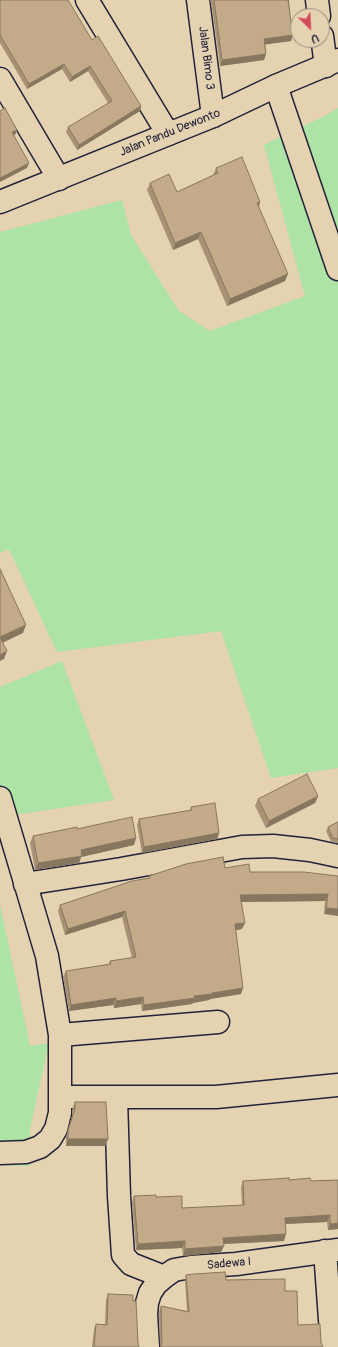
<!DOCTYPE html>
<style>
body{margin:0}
#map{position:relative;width:338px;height:1347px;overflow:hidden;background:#e5d2b0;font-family:Pangolin,sans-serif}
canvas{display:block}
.north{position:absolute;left:290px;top:8px;width:40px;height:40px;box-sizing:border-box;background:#e5d2b0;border:1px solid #978c81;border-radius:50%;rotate:156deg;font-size:11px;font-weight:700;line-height:16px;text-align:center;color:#22223b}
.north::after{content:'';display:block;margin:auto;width:14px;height:18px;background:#d1495b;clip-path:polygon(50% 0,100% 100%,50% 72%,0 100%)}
</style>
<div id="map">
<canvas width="338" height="1347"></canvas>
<div class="north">U</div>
</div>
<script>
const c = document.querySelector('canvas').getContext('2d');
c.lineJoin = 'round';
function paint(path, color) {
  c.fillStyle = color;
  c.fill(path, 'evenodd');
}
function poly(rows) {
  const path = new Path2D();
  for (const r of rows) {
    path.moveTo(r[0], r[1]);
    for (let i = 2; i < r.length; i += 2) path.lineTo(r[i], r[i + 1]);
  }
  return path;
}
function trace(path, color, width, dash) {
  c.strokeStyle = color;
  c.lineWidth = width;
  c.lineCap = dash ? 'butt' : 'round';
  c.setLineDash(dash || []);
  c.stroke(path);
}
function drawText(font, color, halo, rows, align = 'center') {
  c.font = font + ' Pangolin,sans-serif';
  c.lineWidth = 3;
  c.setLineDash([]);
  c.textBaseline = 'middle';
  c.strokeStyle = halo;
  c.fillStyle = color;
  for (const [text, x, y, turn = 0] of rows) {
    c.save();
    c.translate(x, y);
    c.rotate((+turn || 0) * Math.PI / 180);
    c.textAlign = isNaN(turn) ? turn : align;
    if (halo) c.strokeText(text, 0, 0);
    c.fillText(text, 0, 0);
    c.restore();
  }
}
const green = poly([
 [338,108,338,768,271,778,221,631,57,652,9,549,0,553,0,232,122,200,131,235,179,311,210,331,305,296,264,145,325,116],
 [62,661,114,800,0,817,0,687],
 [0,904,30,1046,49,1043,30,1129,30,1166,0,1165]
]);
const street = poly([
 [87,0,168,134],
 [198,0,213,116],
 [317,0,319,16],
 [322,36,326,66],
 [0,79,59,179],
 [276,86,338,269],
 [0,798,47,956,60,1035,60,1097],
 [25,884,121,869,242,847,273,846,310,850,338,856],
 [60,1035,218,1022],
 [116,1098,119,1196,123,1255,131,1264,164,1277],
 [0,1153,26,1152,40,1147,50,1139,56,1129,60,1113,60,1097,216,1097,338,1085],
 [325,1251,332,1347],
 [148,1347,146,1314,147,1303,150,1293,156,1284,164,1277,174,1270,191,1267,236,1264,338,1250]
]);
const secondary = poly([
 [0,202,213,116,276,86,338,60]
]);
const wall = poly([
 [0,0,92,40,141,106,140,111,77,150,66,132,68,127,108,103,88,71,70,82,62,69,27,89,0,43],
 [210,0,289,0,291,41,265,44,266,54,264,60,220,66,212,8],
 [216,168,260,202,259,207,285,281,227,306,198,239,173,250,147,190,150,183,177,192,213,175],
 [318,796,315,803,266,828,255,806,258,799],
 [191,807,219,833,217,839,142,853,137,825,139,819,190,810],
 [338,822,338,843,331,842,326,831,328,827],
 [77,829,136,838,134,845,81,857,79,863,35,870,30,843,33,836],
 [225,868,250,872,338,876,324,914,325,901,241,902,242,929,235,930,241,994,210,999,209,1000,193,1003,192,1004,142,1011,141,1004,114,1008,113,1005,69,1011,63,977,66,971,109,964,110,961,132,958,122,917,65,935,58,911,60,905,149,878,149,876],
 [75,1102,108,1139,105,1146,66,1146,66,1137,72,1116,72,1110],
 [289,1180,311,1181,338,1180,338,1229,328,1230,327,1222,286,1224,284,1241,224,1244,221,1252,183,1256,182,1248,136,1250,132,1203,134,1196,156,1197,182,1208,242,1205,241,1187,243,1181],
 [186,1275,226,1280,285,1291,298,1325,321,1343,323,1347,160,1347,159,1312,161,1306,187,1311,185,1281],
 [108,1294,133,1301,138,1343,139,1347,92,1347,94,1329,96,1324,105,1324,106,1300]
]);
const shadedWall = poly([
 [293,35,291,41,262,45,264,39],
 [266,54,264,60,220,66,222,60],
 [64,64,62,69,27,89,29,84],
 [90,66,88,71,70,82,72,77],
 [141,106,140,111,77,150,79,145],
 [17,130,15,135,10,137,12,132],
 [29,163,27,168,0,182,0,178],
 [260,202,258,209,257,203],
 [201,232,198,239,173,250,175,243],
 [288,274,285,281,227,306,230,299],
 [26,625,23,633,0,644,0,637],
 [7,651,4,659,0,661,0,655],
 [318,796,315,803,266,828,269,821],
 [219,833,217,839,142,853,144,847],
 [136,838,134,845,81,857,79,863,35,870,38,863,81,850],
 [328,894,325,901,238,902,240,895],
 [326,908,338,909,338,916,324,914],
 [125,911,122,917,65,935,68,929],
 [245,923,242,929,232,931,235,924],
 [243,988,241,994,210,999,209,1000,193,1003,192,1004,142,1011,144,1005,194,996,212,993],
 [143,997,141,1004,114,1008,116,1001],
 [116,998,113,1005,69,1011,71,1005],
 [68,1139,108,1139,105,1146,66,1146],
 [330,1215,327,1222,283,1224,285,1218],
 [338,1223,338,1229,328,1230,330,1224],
 [286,1234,284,1241,221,1244,223,1238],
 [185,1241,182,1248,136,1250,138,1244],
 [224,1246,221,1252,183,1256,185,1249]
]);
const building = poly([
 [0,0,68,0,92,40,98,36,141,106,79,145,68,127,112,101,90,66,72,77,64,64,29,84,0,35,0,0],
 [214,0,288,0,293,35,264,39,266,54,222,60,214,0],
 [5,108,17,130,12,132,29,163,0,178,0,111,5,108],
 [242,157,260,202,257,203,288,274,230,299,201,232,175,243,150,183,169,174,177,192,218,173,216,168,242,157],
 [0,569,26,625,0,637,7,651,0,655,0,569],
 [307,774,318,796,269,821,258,799,307,774],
 [215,803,219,833,144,847,139,819,192,810,191,807,215,803],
 [132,817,136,838,81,850,82,856,38,863,33,836,77,827,77,829,132,817],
 [338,822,338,839,333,838,328,827,338,822],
 [223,857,225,868,249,864,250,872,304,872,338,876,338,909,326,908,328,894,240,895,245,923,235,924,243,988,212,993,212,994,194,996,195,998,144,1005,143,997,116,1001,116,998,71,1005,66,971,111,964,110,961,136,957,125,911,68,929,60,905,132,881,150,878,149,876,186,864,223,857],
 [75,1102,106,1102,108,1139,68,1139,68,1130,75,1109,75,1102],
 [289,1178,289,1180,310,1178,311,1181,338,1180,338,1223,330,1224,330,1215,285,1218,286,1234,223,1238,224,1246,185,1249,185,1241,138,1244,134,1196,156,1195,156,1197,182,1196,182,1208,244,1205,243,1181,289,1178],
 [225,1272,226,1280,285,1279,285,1291,297,1291,298,1325,320,1324,321,1343,323,1347,161,1347,162,1341,161,1306,189,1312,186,1275,194,1274,225,1272],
 [108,1294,133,1295,133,1301,136,1301,138,1343,139,1347,94,1347,96,1324,107,1325,108,1294]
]);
const streetNames = [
 ["Jalan Bimo 3",206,58,83],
 ["Jalan Pandu Dewonto",170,133,-22],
 ["Sadewa I",229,1264,-5]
];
paint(green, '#ade3a5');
trace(street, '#22223b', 25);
trace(secondary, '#22223b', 25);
trace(street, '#e5d2b0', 22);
trace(secondary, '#e5d2b0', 22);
paint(wall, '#a89275');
paint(shadedWall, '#88775f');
paint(building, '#c3aa88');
trace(building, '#88775f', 1);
drawText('12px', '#22223b', '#e5d2b0', streetNames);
</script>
